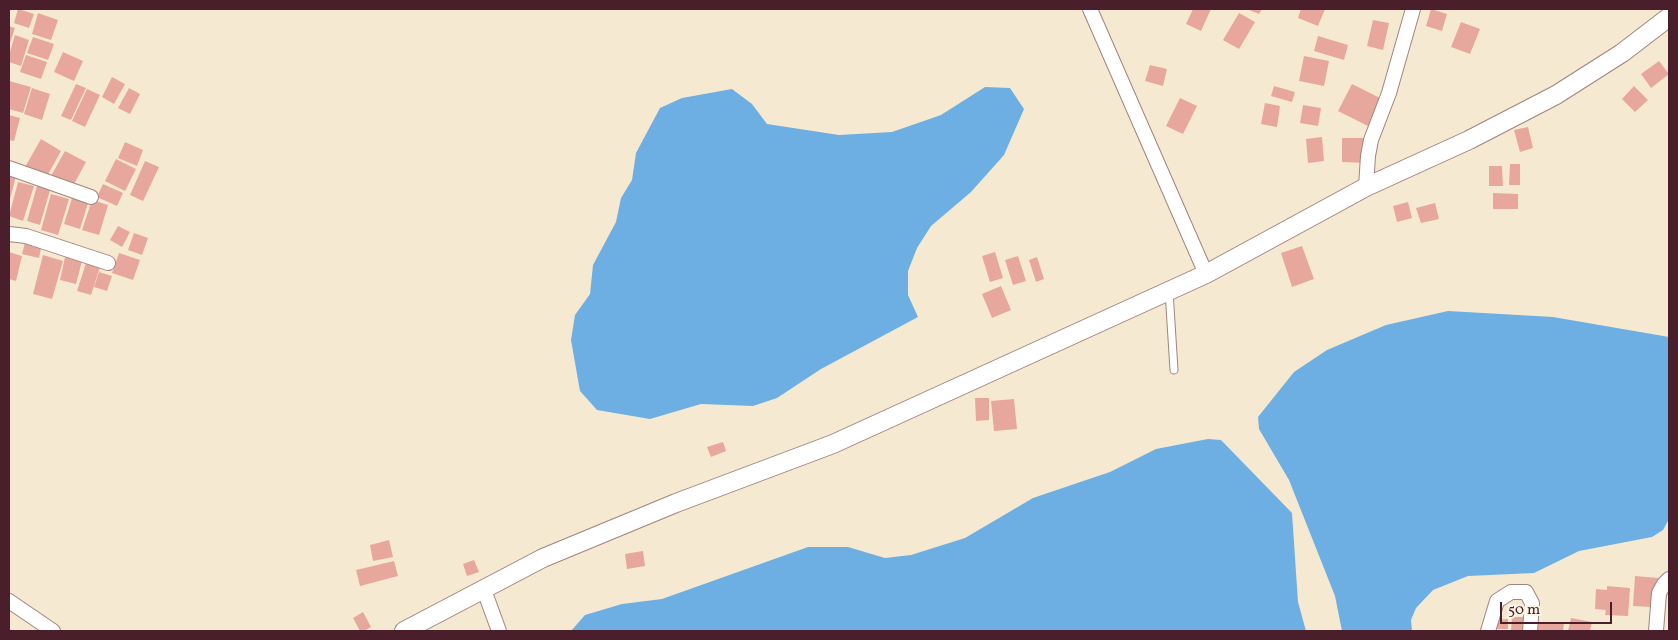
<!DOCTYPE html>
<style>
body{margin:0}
#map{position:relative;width:1678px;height:640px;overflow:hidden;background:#f6e9d1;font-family:Vollkorn,serif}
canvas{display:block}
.frame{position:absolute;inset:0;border:10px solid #4a1f2b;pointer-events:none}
.scale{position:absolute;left:1500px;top:602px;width:112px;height:22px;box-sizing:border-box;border:2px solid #4a1f2b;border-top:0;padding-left:6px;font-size:15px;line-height:18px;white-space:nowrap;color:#4a1f2b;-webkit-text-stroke:4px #fcf5e5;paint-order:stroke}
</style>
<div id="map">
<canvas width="1678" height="640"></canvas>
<div class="frame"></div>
<div class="scale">50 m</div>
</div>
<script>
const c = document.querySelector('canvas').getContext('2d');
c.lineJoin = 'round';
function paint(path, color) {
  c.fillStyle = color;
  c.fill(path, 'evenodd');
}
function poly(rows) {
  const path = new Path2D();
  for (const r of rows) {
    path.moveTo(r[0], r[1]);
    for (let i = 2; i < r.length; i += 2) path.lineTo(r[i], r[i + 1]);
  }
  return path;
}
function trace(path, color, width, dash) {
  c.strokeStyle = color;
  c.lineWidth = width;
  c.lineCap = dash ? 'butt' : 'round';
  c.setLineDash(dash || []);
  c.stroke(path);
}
const water = poly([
 [985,87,1010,88,1024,109,1004,155,971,192,931,226,917,248,908,271,908,295,918,317,821,369,777,398,753,406,701,404,650,419,597,410,580,391,571,340,575,315,590,294,593,265,616,222,621,198,632,180,636,153,660,108,682,98,732,89,752,104,767,124,839,135,892,132,941,115],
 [1448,311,1553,317,1669,337,1669,519,1663,530,1652,537,1579,551,1534,573,1468,576,1433,590,1416,608,1411,620,1412,631,1342,631,1335,596,1289,480,1259,429,1258,417,1294,372,1327,350,1386,325],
 [1208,439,1221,440,1292,513,1298,602,1306,631,571,631,585,615,622,604,662,599,808,547,848,547,885,558,911,555,965,538,1033,498,1110,472,1156,449]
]);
const building = poly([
 [18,9,34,14,29,28,14,23],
 [1193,9,1211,9,1201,31,1186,24],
 [1247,9,1262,9,1259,14],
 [1301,9,1325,9,1318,26,1298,18],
 [1431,9,1447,14,1442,31,1426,26],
 [38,13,58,20,51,40,32,34],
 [1239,13,1255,22,1239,49,1223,40],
 [1373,20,1389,23,1383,50,1367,46],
 [1461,22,1480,29,1470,54,1451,47],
 [9,26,15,28,9,46],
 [15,35,29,40,21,66,9,62,9,55],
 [1318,36,1348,45,1344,60,1314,51],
 [33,37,54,44,48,60,27,53],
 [63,52,83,61,74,81,54,72],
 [26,55,47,62,41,79,20,72],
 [1304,56,1329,61,1324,86,1299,81],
 [1659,61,1669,74,1651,88,1641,74],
 [1150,65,1167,69,1163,86,1145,81],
 [112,77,125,84,114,104,102,97],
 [9,81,31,87,23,113,9,109],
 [76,84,86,88,71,120,61,116],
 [1352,84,1382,99,1368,126,1338,111],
 [1274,86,1295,92,1292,102,1271,96],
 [1634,86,1648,100,1635,112,1622,99],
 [32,88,50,94,42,120,24,114],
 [129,88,140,94,130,114,118,108],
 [87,89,100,95,85,127,72,121],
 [1180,98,1197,106,1183,134,1166,126],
 [1265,103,1280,106,1277,127,1261,124],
 [1303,105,1321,108,1318,126,1300,123],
 [9,115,20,118,14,141,9,140],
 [1528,127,1533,148,1520,152,1514,130],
 [1322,137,1324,161,1308,163,1306,139],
 [1342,138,1368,138,1367,163,1342,162],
 [41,139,61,151,46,178,25,167],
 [125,142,143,150,137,166,118,158],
 [65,151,86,162,72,188,51,176],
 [116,159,136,169,125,191,105,181],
 [145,161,159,167,143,201,130,195],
 [1510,164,1520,164,1520,185,1509,185],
 [1489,166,1502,166,1503,186,1489,186],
 [9,174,16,176,9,203],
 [18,182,34,186,23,221,9,216],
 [103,184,123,193,117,206,97,197],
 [37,186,50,190,40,225,27,221],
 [1493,193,1518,194,1518,209,1493,209],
 [51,194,69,199,58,235,41,230],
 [73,195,89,200,80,229,64,224],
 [92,200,108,205,99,235,82,230],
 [1408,202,1412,218,1397,222,1393,206],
 [1435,203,1439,219,1421,223,1416,208],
 [118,226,130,232,122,247,110,240],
 [134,233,148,238,142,255,128,250],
 [26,239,42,243,39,258,22,254],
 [1302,246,1314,279,1292,287,1281,253],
 [9,252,22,256,16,281,9,279],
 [995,252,1003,278,990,282,982,256],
 [119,253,140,260,133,280,112,273],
 [43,255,63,261,52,299,33,294],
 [1018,256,1026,281,1013,285,1005,260],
 [65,257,82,261,76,284,60,280],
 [1037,257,1044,279,1036,282,1029,260],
 [86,263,100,267,91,295,77,291],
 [99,272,112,276,107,291,94,287],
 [1001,286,1011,310,992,318,982,294],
 [975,398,989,398,989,420,976,421],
 [1014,399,1017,429,994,431,991,401],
 [723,442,726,451,711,457,707,447],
 [389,540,393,557,373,561,370,545],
 [643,551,645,566,627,569,625,554],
 [474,560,479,572,467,576,463,564],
 [394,561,398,576,360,586,356,570],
 [1635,576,1658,578,1657,593,1652,593,1651,607,1633,606],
 [1607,586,1630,588,1628,616,1605,615,1606,610,1595,609,1596,589,1607,590],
 [363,612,371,627,364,631,360,631,353,618],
 [1512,617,1523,617,1523,631,1511,631],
 [1571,618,1592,622,1590,631,1568,631],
 [1508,619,1508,629,1494,629,1494,620],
 [1536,622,1564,623,1563,631,1536,631]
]);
const service = poly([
 [1169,291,1174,370]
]);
const minor = poly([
 [1090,9,1206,274],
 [9,168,91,197],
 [1366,187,1368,156,1371,140,1389,93,1413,9],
 [9,234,26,236,108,263],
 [484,590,499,631],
 [9,601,53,631],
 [1488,631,1497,601,1511,592,1526,592,1532,603,1530,631],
 [1656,631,1659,593,1664,584,1669,579]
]);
const tertiary = poly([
 [404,631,543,558,676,503,833,444,1206,274,1366,187,1469,140,1556,95,1622,53,1669,17]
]);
paint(water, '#6dafe2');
paint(building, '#e8a79d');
trace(service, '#a0847e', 9);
trace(minor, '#a0847e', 16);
trace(tertiary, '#a0847e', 20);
trace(service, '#fff', 7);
trace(minor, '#fff', 14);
trace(tertiary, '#fff', 18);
</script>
